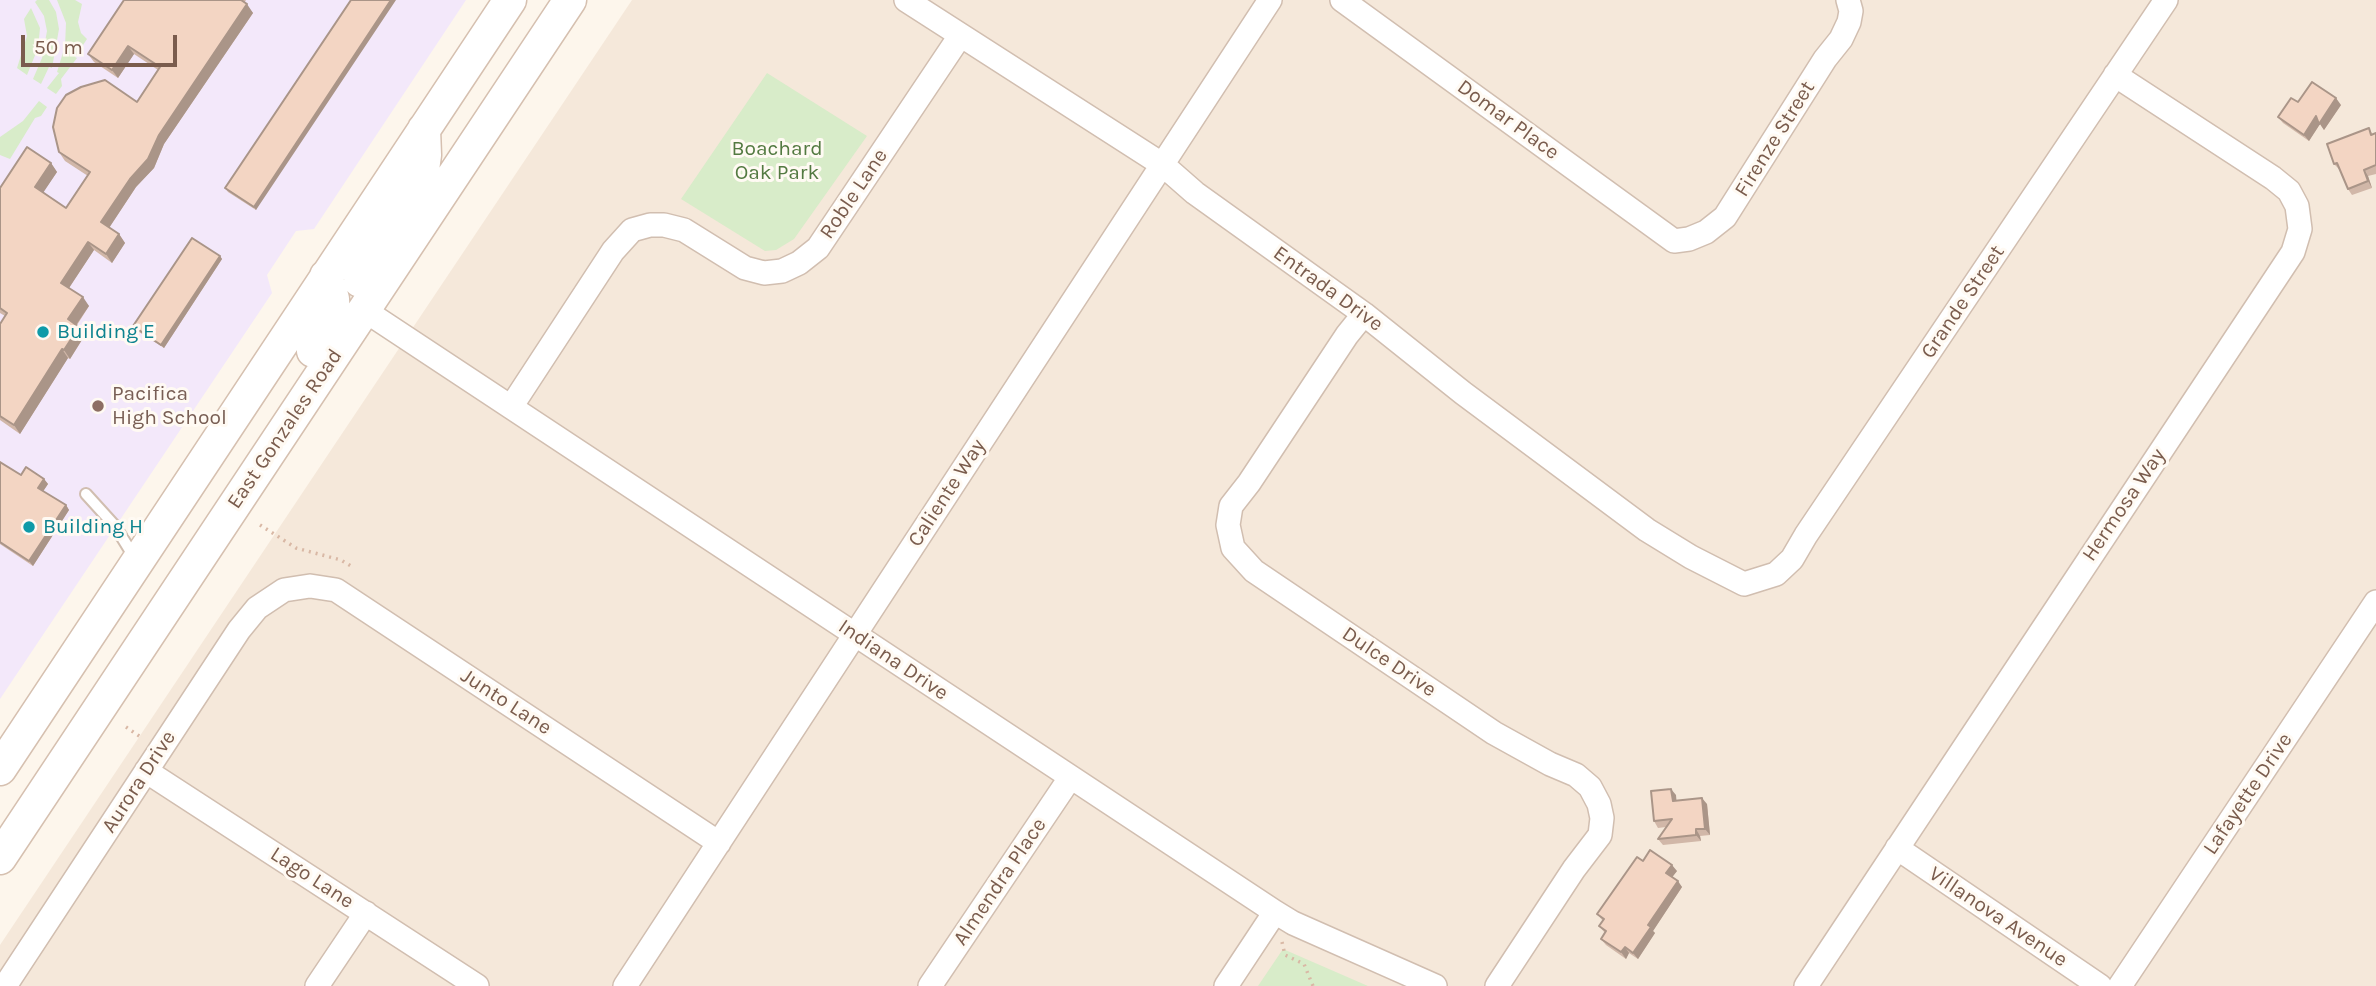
<!DOCTYPE html>
<style>
body{margin:0}
#map{position:relative;width:2376px;height:986px;overflow:hidden;background:#fdf6ec;font-family:Karla,sans-serif}
canvas{display:block}
.scale{position:absolute;left:21px;top:35px;width:156px;height:32px;box-sizing:border-box;border:4px solid #7a5c4d;border-top:0;padding-left:9px;font-size:21px;line-height:24px;white-space:nowrap;color:#7a5c4d;-webkit-text-stroke:5px #fffaf3;paint-order:stroke}
</style>
<div id="map">
<canvas width="2376" height="986"></canvas>
<div class="scale">50 m</div>
</div>
<script>
const c = document.querySelector('canvas').getContext('2d');
c.lineJoin = 'round';
function paint(path, color) {
  c.fillStyle = color;
  c.fill(path, 'evenodd');
}
function poly(rows) {
  const path = new Path2D();
  for (const r of rows) {
    path.moveTo(r[0], r[1]);
    for (let i = 2; i < r.length; i += 2) path.lineTo(r[i], r[i + 1]);
  }
  return path;
}
function trace(path, color, width, dash) {
  c.strokeStyle = color;
  c.lineWidth = width;
  c.lineCap = dash ? 'butt' : 'round';
  c.setLineDash(dash || []);
  c.stroke(path);
}
function drawText(font, color, halo, rows, align = 'center') {
  c.font = font + ' Karla,sans-serif';
  c.lineWidth = 6;
  c.setLineDash([]);
  c.textBaseline = 'middle';
  c.strokeStyle = halo;
  c.fillStyle = color;
  for (const [text, x, y, turn = 0] of rows) {
    c.save();
    c.translate(x, y);
    c.rotate((+turn || 0) * Math.PI / 180);
    c.textAlign = isNaN(turn) ? turn : align;
    if (halo) c.strokeText(text, 0, 0);
    c.fillText(text, 0, 0);
    c.restore();
  }
}
const residential = poly([
 [632,0,2376,0,2376,986,0,986,0,945]
]);
const education = poly([
 [0,0,466,0,314,229,296,231,267,275,272,293,0,699]
]);
const green = poly([
 [37,0,49,0,56,12,59,29,52,68,49,67,41,84,33,79,42,58,47,31,44,16,35,2],
 [57,0,75,0,82,4,78,22,81,33,87,39,75,57,77,58,61,79,62,86,56,94,47,88,59,73,57,72,65,46,66,23],
 [31,8,40,28,38,48,27,75,17,68,27,36,24,19],
 [767,73,867,136,794,239,776,250,765,251,681,199],
 [39,101,47,107,41,116,35,118,10,159,0,155,0,137,23,121],
 [1283,949,1368,986,1258,986]
]);
const path = poly([
 [260,525,296,548,341,560,351,566],
 [126,727,142,738],
 [1282,942,1285,955,1304,964,1313,986]
]);
const service = poly([
 [86,494,115,526,136,560]
]);
const minor = poly([
 [906,0,1163,165,1195,193,1364,314,1463,393,1647,530,1691,557,1744,584,1776,574,1792,559,1806,535,2166,0],
 [1342,0,1674,241,1689,239,1706,232,1725,217,1825,59,1841,39,1849,22,1851,11,1848,0],
 [364,310,1275,912,1293,923,1435,986],
 [1364,314,1347,335,1249,483,1231,506,1228,525,1233,548,1254,571,1494,733,1550,764,1576,775,1590,787,1599,804,1602,818,1600,835,1574,869,1497,986],
 [511,407,613,251,632,230,650,225,664,225,684,230,745,268,764,273,782,271,799,263,818,248,960,36],
 [146,771,477,986],
 [1897,848,2100,986],
 [5,986,239,630,257,608,284,590,310,586,336,590,719,843],
 [317,986,366,913],
 [625,986,1270,0],
 [930,986,1070,778],
 [1226,986,1275,912],
 [1806,986,2293,252,2300,229,2297,206,2289,191,2273,178,2115,75],
 [2120,986,2376,602]
]);
const secondary = poly([
 [360,281,422,177,425,155,424,129],
 [313,351,334,320,333,299,326,276],
 [0,769,510,0],
 [0,858,570,0]
]);
const wall = poly([
 [124,0,246,0,244,3,253,13,164,144,154,168,136,187,109,228,119,234,125,243,112,263,94,250,69,288,89,306,77,325,85,335,70,359,68,358,20,434,0,420,0,324,5,316,0,313,0,188,51,163,57,172,43,192,66,208,88,176,65,161,59,152,137,102,158,70,134,54,118,78,94,62,88,54],
 [351,0,256,210,228,192,225,188],
 [2298,102,2341,105,2324,130,2320,124,2309,141,2283,123,2278,117],
 [2369,128,2373,135,2376,133,2376,174,2368,176,2372,188,2352,195,2348,189,2340,170,2334,164],
 [220,256,222,259,164,348,136,330,133,326],
 [0,462,21,475,44,479,48,484,43,491,66,505,69,510,33,566,0,544],
 [1676,795,1676,801,1707,804,1710,835,1700,836,1701,841,1663,845,1658,839,1666,827,1658,828,1654,821],
 [1643,861,1677,871,1672,877,1682,887,1653,931,1655,933,1638,959,1629,953,1626,959,1606,945,1601,939,1605,933,1599,926,1603,921,1597,914]
]);
const shadedWall = poly([
 [391,0,396,0,256,210,254,207],
 [247,4,253,13,164,144,154,168,136,187,107,231,101,222],
 [128,46,134,54,118,78,112,70],
 [2336,98,2341,105,2324,130,2320,124,2309,141,2304,135,2316,116],
 [51,163,57,172,41,196,35,187],
 [2364,170,2368,176,2372,188,2368,181],
 [119,234,125,243,112,263,106,254],
 [88,242,94,250,67,291,61,283],
 [220,256,222,259,164,348,161,345],
 [83,297,89,306,74,328,68,319],
 [79,327,85,335,70,359,64,350],
 [62,349,68,358,20,434,14,425],
 [44,479,48,484,42,493,38,488],
 [66,505,69,510,33,566,29,561],
 [1671,789,1676,795,1677,807,1673,801],
 [1702,798,1707,804,1710,835,1705,829],
 [1696,829,1700,836,1701,841,1696,835],
 [1672,865,1677,871,1670,880,1666,873],
 [1678,881,1682,887,1653,931,1655,933,1638,959,1633,953,1648,925],
 [1625,947,1629,953,1626,959,1621,952]
]);
const building = poly([
 [124,0,241,0,247,4,159,135,148,159,130,179,101,222,119,234,106,254,88,242,61,283,83,297,68,319,79,327,64,350,62,349,14,425,0,416,0,324,7,313,0,308,0,188,27,147,51,163,35,187,66,208,90,172,59,152,53,127,57,108,66,95,81,87,105,80,137,102,160,67,128,46,112,70,88,54,124,0],
 [351,0,391,0,254,207,225,188,351,0],
 [2312,82,2336,98,2319,124,2316,116,2304,135,2278,117,2291,98,2298,102,2312,82],
 [2369,128,2371,135,2376,133,2376,165,2364,170,2368,181,2348,189,2337,163,2334,164,2327,144,2369,128],
 [192,238,220,256,161,345,133,326,192,238],
 [0,462,21,475,26,467,44,479,38,488,66,505,29,561,0,542,0,462],
 [1671,789,1673,801,1702,798,1705,829,1696,829,1696,835,1658,839,1672,819,1654,821,1651,791,1671,789],
 [1650,850,1672,865,1666,873,1678,881,1648,925,1651,927,1633,953,1625,947,1621,952,1601,939,1606,931,1599,926,1604,919,1597,914,1637,857,1643,861,1650,850]
]);
const markers = [
 [43,332,7,"#0f9aa8"],
 [98,406,7,"#8d6e63"],
 [29,527,7,"#0f9aa8"]
];
const streetNames = [
 ["Domar Place",1508,120,36],
 ["Firenze Street",1775,139,-58],
 ["Roble Lane",854,194,-56],
 ["Entrada Drive",1328,289,36],
 ["Grande Street",1963,302,-56],
 ["East Gonzales Road",285,429,-56],
 ["Caliente Way",947,493,-57],
 ["Hermosa Way",2124,505,-56],
 ["Indiana Drive",893,660,34],
 ["Dulce Drive",1389,662,34],
 ["Junto Lane",506,702,33],
 ["Aurora Drive",139,782,-57],
 ["Lafayette Drive",2248,794,-56],
 ["Lago Lane",312,878,33],
 ["Almendra Place",1000,882,-56],
 ["Villanova Avenue",1998,917,34]
];
const parkNames = [
 ["Boachard",777,149],
 ["Oak Park",777,173]
];
const cultureNames = [
 ["Building E",57,332],
 ["Building H",43,527]
];
const educationNames = [
 ["Pacifica",112,394],
 ["High School",112,418]
];
paint(residential, '#f5e8da');
paint(education, '#f3e8fa');
paint(green, '#d8ecc9');
trace(service, '#d1beb0', 14);
trace(minor, '#d1beb0', 26);
trace(secondary, '#d6c0b0', 35);
trace(path, '#d9b8a5', 3.5, [2, 5]);
trace(service, '#fff', 10);
trace(minor, '#fff', 23);
trace(secondary, '#fff', 32);
paint(wall, '#d1b7a8');
paint(shadedWall, '#aa9588');
paint(building, '#f3d5c3');
trace(building, '#aa9588', 2);
for (const [x, y, r, color] of markers) {
  const dot = new Path2D();
  dot.arc(x, y, r, 0, 2 * Math.PI);
  c.fillStyle = color;
  c.fill(dot);
  trace(dot, '#fffaf3', 2.5);
}
drawText('21px', '#7a5c4d', '#fffaf3', streetNames);
drawText('21px', '#537a41', '#fffaf3', parkNames);
drawText('21px', '#0d838f', '#fffaf3', cultureNames, 'left');
drawText('21px', '#785e54', '#fffaf3', educationNames, 'left');
</script>
